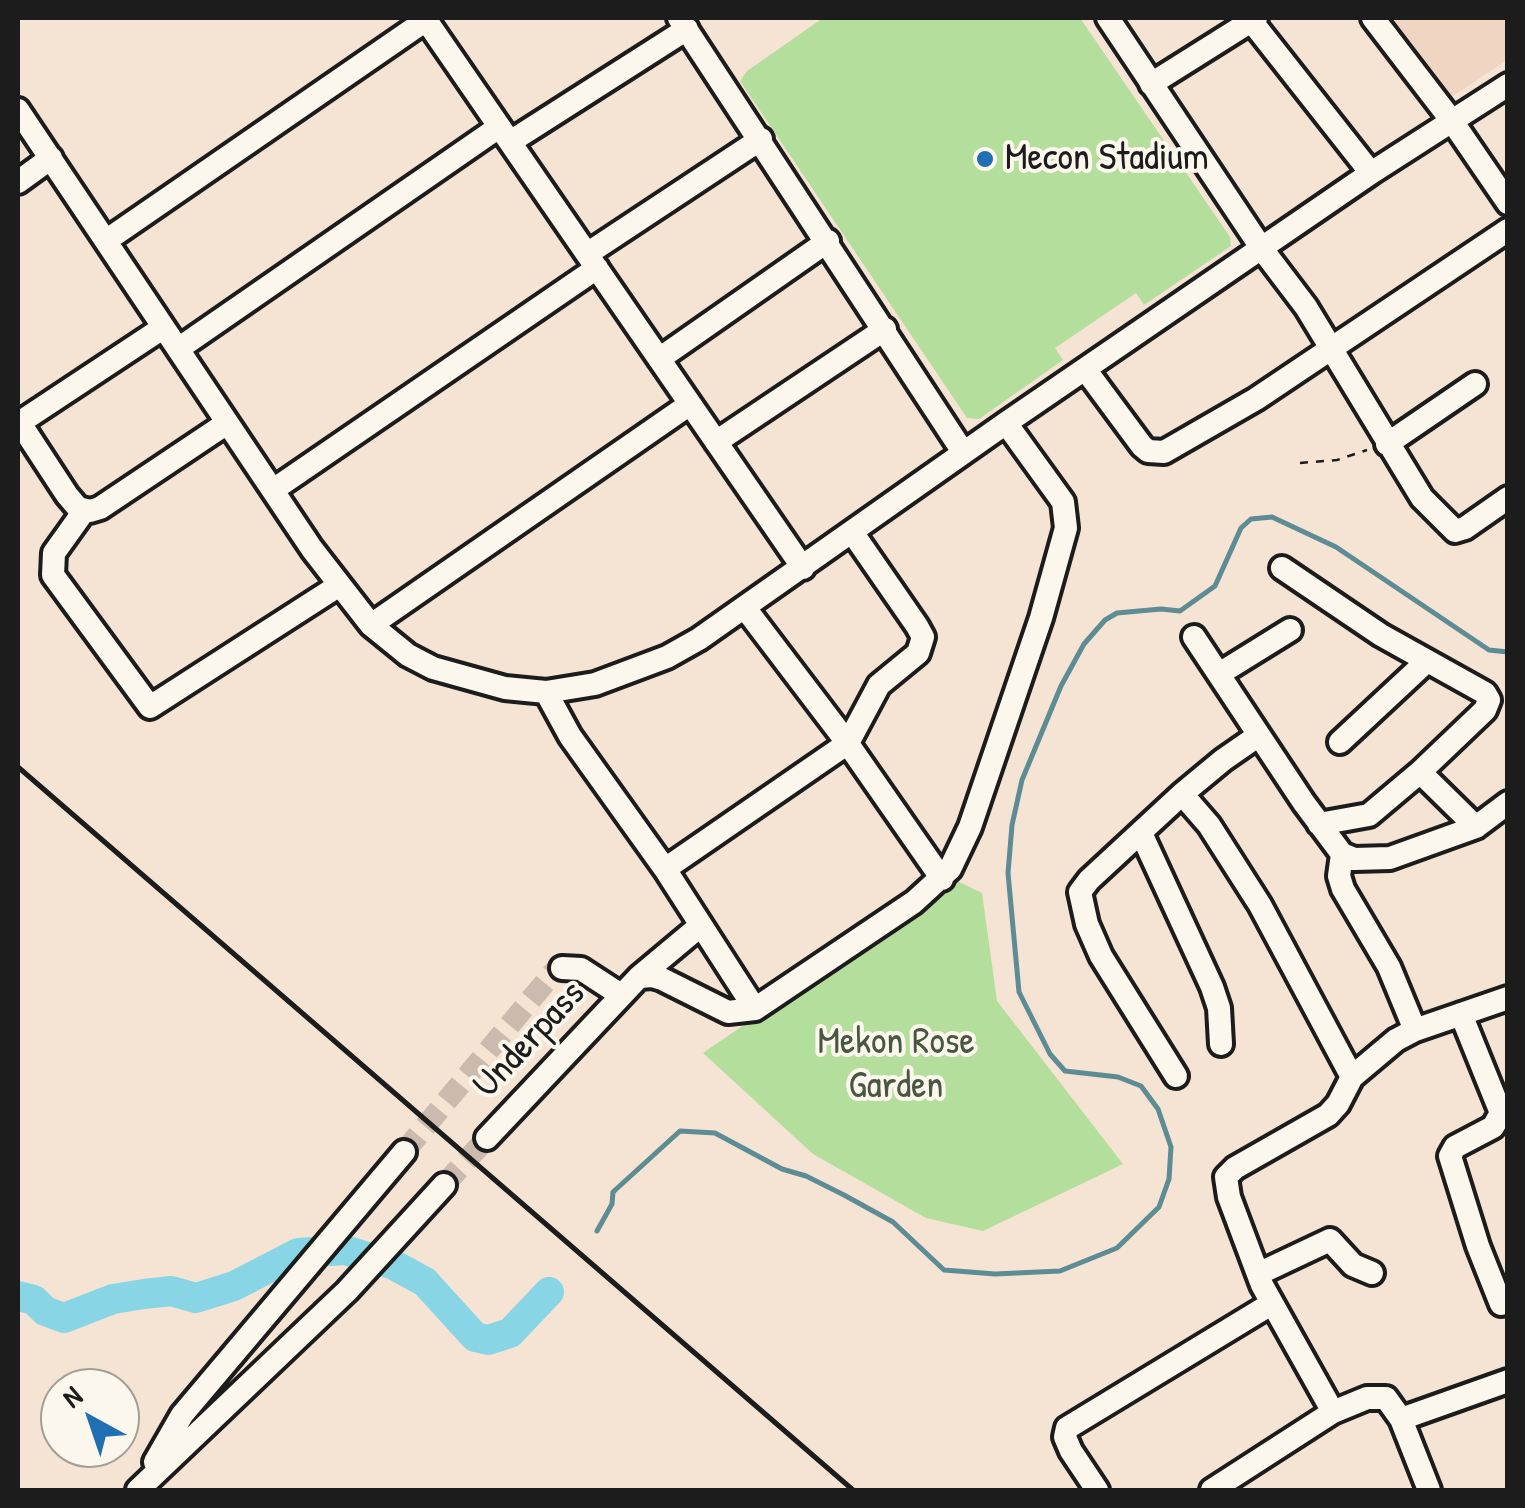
<!DOCTYPE html>
<style>
body{margin:0}
#map{position:relative;width:1525px;height:1508px;overflow:hidden;background:#f5e3d3;font-family:"Patrick Hand",sans-serif}
canvas{display:block}
.frame{position:absolute;inset:0;border:20px solid #1c1c1c;pointer-events:none}
.north{position:absolute;left:40px;top:1368px;width:100px;height:100px;box-sizing:border-box;background:#fbf7ec;border:2px solid #a29f99;border-radius:50%;rotate:320deg;font-size:28px;font-weight:700;line-height:40px;text-align:center;color:#1c1c1c}
.north::after{content:'';display:block;margin:auto;width:35px;height:45px;background:#1f6fb2;clip-path:polygon(50% 0,100% 100%,50% 72%,0 100%)}
</style>
<div id="map">
<canvas width="1525" height="1508"></canvas>
<div class="frame"></div>
<div class="north">N</div>
</div>
<script>
const c = document.querySelector('canvas').getContext('2d');
c.lineJoin = 'round';
function paint(path, color) {
  c.fillStyle = color;
  c.fill(path, 'evenodd');
}
function poly(rows) {
  const path = new Path2D();
  for (const r of rows) {
    path.moveTo(r[0], r[1]);
    for (let i = 2; i < r.length; i += 2) path.lineTo(r[i], r[i + 1]);
  }
  return path;
}
function trace(path, color, width, dash) {
  c.strokeStyle = color;
  c.lineWidth = width;
  c.lineCap = dash ? 'butt' : 'round';
  c.setLineDash(dash || []);
  c.stroke(path);
}
function drawText(font, color, halo, rows, align = 'center') {
  c.font = font + ' "Patrick Hand",sans-serif';
  c.lineWidth = 8;
  c.setLineDash([]);
  c.textBaseline = 'middle';
  c.strokeStyle = halo;
  c.fillStyle = color;
  for (const [text, x, y, turn = 0] of rows) {
    c.save();
    c.translate(x, y);
    c.rotate((+turn || 0) * Math.PI / 180);
    c.textAlign = isNaN(turn) ? turn : align;
    if (halo) c.strokeText(text, 0, 0);
    c.fillText(text, 0, 0);
    c.restore();
  }
}
const built = poly([
 [1383,18,1507,18,1507,60,1453,96,1433,92]
]);
const green = poly([
 [823,18,1080,18,1230,237,1231,246,1144,305,1136,293,1055,348,1063,360,979,419,967,418,740,81,747,71],
 [955,880,982,893,997,1001,1123,1164,983,1231,926,1218,813,1154,703,1053]
]);
const stream = poly([
 [597,1231,612,1204,613,1192,680,1131,715,1133,782,1169,806,1176,844,1195,893,1222,944,1270,995,1274,1060,1271,1117,1248,1159,1207,1169,1179,1171,1147,1158,1109,1141,1086,1118,1077,1065,1071,1050,1054,1019,992,1008,873,1012,825,1022,780,1061,686,1084,644,1105,620,1117,613,1161,609,1180,611,1215,586,1241,528,1251,519,1272,517,1336,547,1489,650,1508,652]
]);
const river = poly([
 [18,1296,34,1300,45,1311,64,1318,113,1299,144,1294,171,1291,196,1298,234,1286,298,1253,345,1250,394,1265,425,1282,475,1337,488,1340,510,1333,549,1292]
]);
const minorTunnel = poly([
 [404,1152,553,973,562,968],
 [444,1185,487,1138]
]);
const path = poly([
 [1300,463,1337,460,1367,450]
]);
const minor = poly([
 [679,18,963,452],
 [1108,18,1262,249,1306,307,1422,498,1455,531,1465,528,1508,498],
 [1249,18,1371,173],
 [1373,18,1452,121,1508,203],
 [426,20,803,568],
 [1151,84,1256,18],
 [18,110,312,549,371,625,408,655,433,668,505,688,546,692,595,684,667,657,699,639,1006,423,1371,173,1508,85],
 [510,142,687,29],
 [18,182,51,158],
 [107,240,429,18],
 [587,254,761,139],
 [178,349,499,127],
 [659,359,828,241],
 [1085,369,1142,446,1148,451,1164,452,1256,399,1508,230],
 [18,420,67,495,78,508,90,511,100,508,227,423],
 [19,423,155,333],
 [716,442,885,329],
 [1387,444,1475,384],
 [273,490,597,268],
 [84,511,54,553,53,575,150,707,338,586],
 [1282,568,1381,635,1485,693,1489,700,1485,710,1420,772,1476,827,1508,803],
 [745,608,846,741,942,879],
 [371,625,690,404],
 [1194,637,1304,803,1342,854,1354,859,1390,858,1476,827],
 [1219,674,1290,630],
 [546,692,570,736,665,869,755,1009],
 [1340,742,1427,661],
 [1182,794,1209,825,1260,905,1352,1077],
 [1319,824,1369,815,1420,772],
 [1141,833,1212,987,1219,1008,1221,1044],
 [1342,854,1339,876,1343,889,1389,967,1415,1030],
 [665,869,848,743,879,685,918,653,923,637,917,626,852,532],
 [562,968,581,969,621,995],
 [639,977,700,926],
 [1461,1014,1501,1113,1493,1127,1455,1147,1450,1156,1478,1246,1501,1304],
 [1176,1076,1101,956,1087,924,1080,892,1089,880,1182,794,1223,760,1259,735],
 [487,1138,639,977,652,976,662,979,728,1012,755,1009,914,902,950,869,970,827,1041,618,1066,528,1063,502,1006,423],
 [1258,1274,1330,1240,1353,1265,1372,1273],
 [1333,1412,1367,1398,1386,1398,1401,1419,1429,1490],
 [1401,1419,1508,1381],
 [155,1462,182,1415,404,1152],
 [138,1490,347,1291,444,1185],
 [1097,1490,1071,1451,1065,1437,1067,1428,1271,1304],
 [1212,1490,1333,1412,1262,1285,1229,1197,1226,1177,1235,1168,1328,1115,1338,1104,1352,1077,1396,1040,1415,1030,1508,998]
]);
const rail = poly([
 [18,767,853,1490]
]);
const markers = [
 [985,159,10,"#1f6fb2"]
];
const poiNames = [
 ["Mecon Stadium",1005,159]
];
const streetNames = [
 ["Underpass",530,1040,-47]
];
const parkNames = [
 ["Mekon Rose",896,1043],
 ["Garden",896,1087]
];
paint(built, '#f0d5c2');
paint(green, '#b3de9c');
trace(stream, '#5d8c95', 5);
trace(river, '#88d6e5', 30);
trace(minorTunnel, '#cabbae', 22, [22, 11]);
trace(minor, '#1c1c1c', 30);
trace(path, '#1c1c1c', 2.5, [8, 8]);
trace(minor, '#fbf7ec', 22);
trace(rail, '#1c1c1c', 5);
for (const [x, y, r, color] of markers) {
  const dot = new Path2D();
  dot.arc(x, y, r, 0, 2 * Math.PI);
  c.fillStyle = color;
  c.fill(dot);
  trace(dot, '#fbf7ec', 4);
}
drawText('38px', '#1c1c1c', '#fbf7ec', poiNames, 'left');
drawText('38px', '#1c1c1c', '#fbf7ec', streetNames);
drawText('38px', '#495642', '#fbf7ec', parkNames);
</script>
